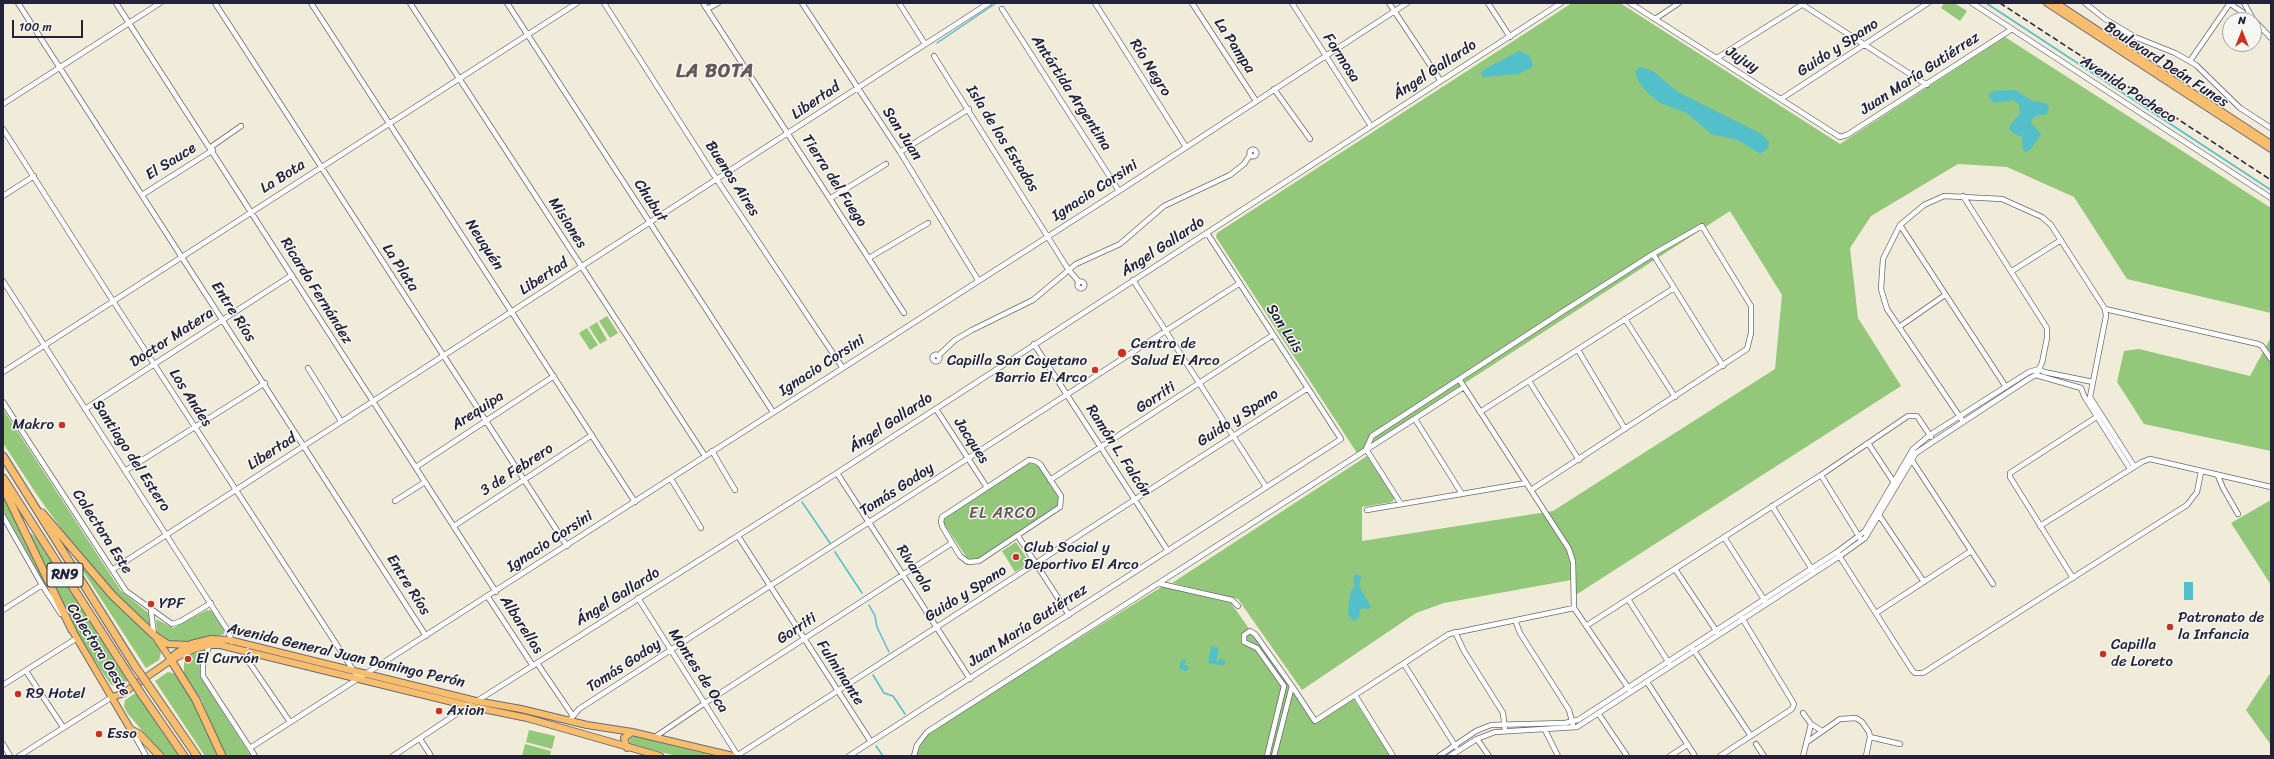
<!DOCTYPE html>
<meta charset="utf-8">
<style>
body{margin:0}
#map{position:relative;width:2274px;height:759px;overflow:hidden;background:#f1ecda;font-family:Sriracha,sans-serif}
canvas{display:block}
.frame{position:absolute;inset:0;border:4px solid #22223b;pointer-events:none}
.north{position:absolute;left:2222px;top:12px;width:40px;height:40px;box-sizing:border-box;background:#f6f6f2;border:1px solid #a1a1a9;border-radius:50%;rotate:0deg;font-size:11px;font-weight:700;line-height:16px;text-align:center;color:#22223b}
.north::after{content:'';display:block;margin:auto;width:14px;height:18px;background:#c8321e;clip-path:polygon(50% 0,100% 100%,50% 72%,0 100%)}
.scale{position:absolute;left:12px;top:20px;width:71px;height:18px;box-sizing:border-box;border:2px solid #22223b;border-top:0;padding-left:5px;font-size:12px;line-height:14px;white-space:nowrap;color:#22223b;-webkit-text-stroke:3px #f6f6f2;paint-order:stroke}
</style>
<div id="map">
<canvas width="2274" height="759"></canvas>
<div class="frame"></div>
<div class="north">N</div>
<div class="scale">100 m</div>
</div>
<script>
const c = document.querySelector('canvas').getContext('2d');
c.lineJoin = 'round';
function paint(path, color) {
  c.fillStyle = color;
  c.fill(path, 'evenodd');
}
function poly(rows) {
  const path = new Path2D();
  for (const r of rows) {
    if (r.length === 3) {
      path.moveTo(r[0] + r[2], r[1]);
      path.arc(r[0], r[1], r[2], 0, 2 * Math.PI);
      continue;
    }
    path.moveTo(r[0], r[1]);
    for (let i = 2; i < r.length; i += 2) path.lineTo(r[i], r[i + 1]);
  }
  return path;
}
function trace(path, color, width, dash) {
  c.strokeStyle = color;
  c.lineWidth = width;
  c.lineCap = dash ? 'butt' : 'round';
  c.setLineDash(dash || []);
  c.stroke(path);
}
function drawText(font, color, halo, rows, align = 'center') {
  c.font = font + ' Sriracha,sans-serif';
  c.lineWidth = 3;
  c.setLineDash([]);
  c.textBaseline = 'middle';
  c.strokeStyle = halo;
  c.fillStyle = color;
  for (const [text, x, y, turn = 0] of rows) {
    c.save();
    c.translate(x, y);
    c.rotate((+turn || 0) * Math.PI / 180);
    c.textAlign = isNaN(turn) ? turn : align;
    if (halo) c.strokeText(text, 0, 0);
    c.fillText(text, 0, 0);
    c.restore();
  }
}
const green = poly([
 [1572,3,1620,3,1840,144,2005,37,2271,208,2271,313,2127,279,2074,197,2007,167,1958,164,1871,216,1850,248,1858,318,1901,386,1571,598,1571,580,1444,603,1416,613,1302,690,1238,599,1172,583,1367,456,1395,498,1392,502,1362,507,1362,541,1553,511,1775,369,1782,295,1730,211,1357,453,1216,237,1217,233],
 [1944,3,1954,3,1967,11,1960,21,1941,8],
 [607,316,618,333,610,338,599,321],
 [597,322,607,340,600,344,589,327],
 [587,328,598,345,590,350,579,333],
 [2271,337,2271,451,2144,424,2117,382,2124,351,2139,349,2250,376],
 [3,409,121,591,151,615,151,628,116,595,63,531,37,495,3,443],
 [1028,463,1038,465,1058,497,1058,506,979,558,975,560,967,558,944,524,944,517],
 [3,493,62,611,45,585,3,510],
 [2271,500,2271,585,2231,523],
 [31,533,38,540,129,680,121,686,111,685,80,639,30,535],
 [62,539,146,631,158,647,161,653,159,660,146,668],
 [1016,542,1030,563,1015,572,1002,551],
 [1163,586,1231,603,1315,723,1353,698,1390,756,916,756,924,737,930,731],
 [207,610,212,611,224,628,224,634,189,643,174,644,160,637,157,633,156,619,173,628],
 [201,650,204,653,200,668,201,678,251,756,225,756,201,699,184,673,184,661,195,651],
 [168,672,176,674,194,702,220,756,205,756,155,681],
 [2271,672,2271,745,2246,710],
 [137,692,180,756,164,756,128,714,124,707,125,700],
 [529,730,555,736,552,749,526,742],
 [635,736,715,756,677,756,629,744,630,738],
 [525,744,551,751,550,756,522,756]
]);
const water = poly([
 [1519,51,1530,56,1533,65,1531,68,1518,74,1482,77,1481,73,1485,69],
 [1640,67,1653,71,1678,92,1762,134,1769,142,1768,149,1760,154,1738,140,1711,134,1687,113,1660,103,1648,93,1638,81,1635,71],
 [2015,90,2033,101,2045,103,2049,106,2047,114,2036,116,2031,120,2032,124,2041,134,2031,149,2026,152,2023,150,2022,137,2013,133,2009,129,2010,125,2020,114,2019,104,2013,100,1995,103,1989,98,1989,94,1994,91],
 [1356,574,1361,577,1359,586,1371,607,1368,610,1363,608,1360,609,1359,618,1354,621,1348,615,1349,600,1351,591,1355,586,1353,578],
 [2184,582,2193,582,2193,600,2184,600],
 [1211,646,1219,648,1216,663,1219,659,1225,660,1224,666,1208,663],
 [1183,660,1186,660,1186,663,1183,664,1187,666,1189,669,1186,671,1180,669,1179,667,1181,661]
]);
const stream = poly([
 [1986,3,2271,190],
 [937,43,996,3],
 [802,502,830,543],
 [835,552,862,593],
 [869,605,875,616,877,627,889,652],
 [873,675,884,693,893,696,905,714],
 [876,746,883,756]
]);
const minor = poly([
 [18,3,426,636],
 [116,3,496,592],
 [215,3,567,546],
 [311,3,635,502],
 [410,3,705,456],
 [507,3,773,412],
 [604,3,717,180,842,367],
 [703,3,904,313],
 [802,3,900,152,978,280],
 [899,3,925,44],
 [1095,3,1186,147],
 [1192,3,1256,101],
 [1292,3,1371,126],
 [1389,3,1440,80],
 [1488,3,1510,37],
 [1630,3,1840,137,1847,135,2012,29],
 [1800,3,1927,85],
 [1972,3,2271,198],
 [2085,3,2105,19,2135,37,2175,53,2196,65,2240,108,2271,128],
 [2229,3,2254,20],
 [2244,3,2252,17],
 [707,9,718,3],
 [1002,9,1119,191],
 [1655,19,1679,3],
 [2254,20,2271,38],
 [934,56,1068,269,1079,282],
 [1717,58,1803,4],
 [2190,61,2230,3],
 [1274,89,1310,139],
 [1781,99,1928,3],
 [3,104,160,3],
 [3,129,113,301,359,679],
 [211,147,241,126],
 [1253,153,3.5],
 [900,152,969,109],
 [142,195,213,150],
 [3,196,34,176],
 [1963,196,2047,328,2047,338,2042,363,2036,375],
 [831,198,886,164],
 [1900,225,2006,387],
 [1653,254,1723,366],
 [869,258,928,223],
 [2012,271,2061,240],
 [1133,280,1266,487],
 [3,281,228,631,232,642],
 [1081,285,3.5],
 [2105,309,2258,344,2262,346,2271,359],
 [1625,319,1675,397],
 [1899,327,1945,295],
 [1034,344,1168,551],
 [1578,350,1625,429],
 [936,358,3.5],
 [938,356,955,340,972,330,1033,300,1076,264,1120,244,1164,206,1230,175,1244,164,1250,155],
 [308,368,341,421],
 [3,372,577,3],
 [1459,379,1569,549,1573,562,1574,608,1629,689],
 [1529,381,1579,460],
 [3,402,126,591,172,624,181,621,211,603],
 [85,409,292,275],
 [936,409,986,486],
 [1480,412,1674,288],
 [1415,419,1462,494],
 [1962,420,1887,309,1881,289,1883,259,1900,225,1924,205,1944,196,2002,199,2042,217,2051,225,2105,309,2106,316,2090,397,2134,466],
 [1868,443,1893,481],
 [712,451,735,490],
 [1911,459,1993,584],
 [1029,460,1035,461,1040,464,1061,496,1060,507,979,561,968,562,960,556,943,528,941,522,942,517,1029,460],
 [416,467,554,376],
 [125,471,265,383],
 [837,473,970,679],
 [1821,475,1860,538],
 [2218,476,2223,488,2238,514],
 [671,479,701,528],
 [1050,480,1273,335],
 [395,501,425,482],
 [1401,504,1366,449,1372,436,1559,314,1653,254,1702,226,1751,306,1751,333,1747,349,1531,490],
 [1772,506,1813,571],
 [1367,510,1526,483],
 [1879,515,1924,582],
 [3,516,42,585,61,614],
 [454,526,592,435],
 [2040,526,2142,462,2150,459,2271,487],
 [738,536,871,742],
 [1018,536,1069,615],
 [1724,537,1765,601],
 [1838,554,1912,670,1915,673,1923,673,2187,505,2197,492,2201,472],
 [1675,569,1717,632],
 [112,570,989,3],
 [2073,578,2010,477,2010,473,2098,416],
 [1161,584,1232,600,1238,606],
 [488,597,533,666],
 [638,598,738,756],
 [1628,599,1669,663],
 [3,610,42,585],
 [151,611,154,635],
 [1876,613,1971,551],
 [1515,620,1520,633,1569,710,1573,725],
 [1586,626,1821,475,1908,416,1917,416,1931,437],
 [1455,632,1464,651,1503,713,1505,731],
 [210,643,203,665,203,676,255,756],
 [1693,649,1751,736],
 [247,650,249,662,290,722],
 [537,663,573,716],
 [1404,664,1456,747],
 [26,671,63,727],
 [1647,682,1695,756],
 [3,685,77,638],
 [1292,686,1315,721,1449,634,1574,608],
 [1355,695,1393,756],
 [477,701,837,473,1561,3],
 [1598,713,1627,756],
 [569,721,579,709,1240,283],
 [1811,724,1822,731],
 [1545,730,1558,756],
 [132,731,146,756],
 [655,737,705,703,952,543],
 [1870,737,1900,744],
 [420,739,431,756],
 [1477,739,1489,756],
 [1807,742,1840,719,1856,718,1862,722,1869,732,1870,737,1866,756],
 [3,744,10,756],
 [1756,744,1764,756],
 [250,748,1119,191,1407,3],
 [738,755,1308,388],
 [19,756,112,697],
 [393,756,470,705],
 [849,756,1341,439,1207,233],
 [914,756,917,745,927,732,1464,387],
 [1267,756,1284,686,1257,648,1244,642,1244,635,1250,631,1255,634,1292,686,1274,756],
 [1439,756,1476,731,1491,725,1565,723,1578,720,1837,552,1865,531,1913,449,1930,435,2029,372,2039,369,2044,372,2093,382],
 [1450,756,1477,739,1495,732,1577,727,1840,556,1865,538,1916,453,2030,378,2036,375,2081,388,2084,396,2130,469],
 [1670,756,1687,745],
 [1720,756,1792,709,1794,704,1742,618],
 [1803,756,1811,724,1803,713]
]);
const major = poly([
 [2047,3,2271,149],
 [2056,3,2271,144],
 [72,630,131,730],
 [154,635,168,644,188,645],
 [157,639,171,660],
 [171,660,175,654,191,644,211,639,229,640,476,701,521,709,587,725,632,732,733,756],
 [112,697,122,694,171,660,194,649,209,645,220,645,469,706,527,718,660,756],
 [627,748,624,738,632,732]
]);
const highway = poly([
 [3,456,135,666],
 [3,478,127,672],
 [3,487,72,630],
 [42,513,113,596,154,635],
 [171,660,196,700,222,756],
 [151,689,197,756],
 [142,695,184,756],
 [131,730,139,734,160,756]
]);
const rail = poly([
 [2000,3,2271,180]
]);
const highwayBridge = poly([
 [135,666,151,689],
 [127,672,142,695]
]);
const markers = [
 [1122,353,5,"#c8321e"],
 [1095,370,4,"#c8321e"],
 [62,425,4,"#c8321e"],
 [1016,557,4,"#c8321e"],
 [151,604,4,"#c8321e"],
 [2170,627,4,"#c8321e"],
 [2103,654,4,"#c8321e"],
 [188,659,4,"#c8321e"],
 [18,694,4,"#c8321e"],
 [439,711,4,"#c8321e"],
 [99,734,4,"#c8321e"]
];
const shields = [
 [65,575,36]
];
const shieldNames = [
 ["RN9",65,575]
];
const streetNames = [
 ["La Pampa",1234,46,57],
 ["Guido y Spano",1838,48,-33],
 ["Formosa",1341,58,57],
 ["Jujuy",1742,60,33],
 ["Boulevard Deán Funes",2166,65,33],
 ["Río Negro",1150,68,58],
 ["Ángel Gallardo",1435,70,-33],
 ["Juan María Gutiérrez",1920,74,-33],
 ["Avenida Pacheco",2128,90,33],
 ["Antártida Argentina",1071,93,57],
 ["Libertad",816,101,-34],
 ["San Juan",902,134,57],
 ["Isla de los Estados",1002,139,58],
 ["El Sauce",171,162,-32],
 ["La Bota",283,177,-32],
 ["Buenos Aires",732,179,57],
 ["Tierra del Fuego",834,181,57],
 ["Ignacio Corsini",1095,191,-33],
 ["Chubut",650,201,57],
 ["Misiones",567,223,57],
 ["Neuquén",484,245,57],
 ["Ángel Gallardo",1163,247,-33],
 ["La Plata",400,268,57],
 ["Libertad",544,277,-33],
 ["Ricardo Fernández",316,291,58],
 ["Entre Ríos",233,312,57],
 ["San Luis",1284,329,57],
 ["Doctor Matera",172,338,-33],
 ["Ignacio Corsini",822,366,-33],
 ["Los Andes",190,398,57],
 ["Gorriti",1156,398,-33],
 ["Arequipa",478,411,-33],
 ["Guido y Spano",1238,418,-33],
 ["Ángel Gallardo",891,423,-33],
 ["Jacques",971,441,57],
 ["Ramón L. Falcón",1118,451,57],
 ["Libertad",272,452,-33],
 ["Santiago del Estero",131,456,57],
 ["3 de Febrero",517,470,-33],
 ["Tomás Godoy",897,490,-33],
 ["Colectora Este",102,532,57],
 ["Ignacio Corsini",550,542,-33],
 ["Rivarola",914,569,57],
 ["Entre Ríos",408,585,58],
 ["Guido y Spano",966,594,-32],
 ["Ángel Gallardo",618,597,-32],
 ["Albarellos",521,625,57],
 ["Juan María Gutiérrez",1028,626,-33],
 ["Gorriti",797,629,-33],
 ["Colectora Oeste",98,650,58],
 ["Avenida General Juan Domingo Perón",346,656,13],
 ["Tomás Godoy",624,666,-33],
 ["Montes de Oca",698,671,57],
 ["Fulminante",840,673,57]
];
const poiNames = [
 ["Centro de",1131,344],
 ["Salud El Arco",1131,361],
 ["Capilla San Cayetano",1087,361,"right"],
 ["Barrio El Arco",1087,378,"right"],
 ["Makro",54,425,"right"],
 ["Club Social y",1024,548],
 ["Deportivo El Arco",1024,565],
 ["YPF",159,604],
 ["Patronato de",2178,618],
 ["la Infancia",2178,635],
 ["Capilla",2111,645],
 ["de Loreto",2111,662],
 ["El Curvón",196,659],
 ["R9 Hotel",26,694],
 ["Axion",447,711],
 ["Esso",107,734]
];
const neighbourhoodNames = [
 ["EL ARCO",1003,514]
];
const districtNames = [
 ["LA BOTA",715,72]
];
paint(green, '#93c779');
paint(water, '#52bfcb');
trace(stream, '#52bfcb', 1.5);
trace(minor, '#6a6973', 6);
trace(major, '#6a6973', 8);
trace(highway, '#6a6973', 9);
trace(minor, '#fff', 4.5);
trace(major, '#f9be6d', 6);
trace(highway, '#f9be6d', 7);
trace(rail, '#22223b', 1.5, [6, 3]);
trace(highwayBridge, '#6a6973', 9, []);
trace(highwayBridge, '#f9be6d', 7);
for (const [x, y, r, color] of markers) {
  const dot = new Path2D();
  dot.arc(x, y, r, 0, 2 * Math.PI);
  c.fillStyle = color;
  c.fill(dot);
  trace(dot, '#f6f6f2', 1.5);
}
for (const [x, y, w] of shields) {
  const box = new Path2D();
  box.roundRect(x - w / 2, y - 12, w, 24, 3);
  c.fillStyle = '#f6f6f2';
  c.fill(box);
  trace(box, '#22223b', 1);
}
drawText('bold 14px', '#22223b', null, shieldNames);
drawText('15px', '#22223b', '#f6f6f2', streetNames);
drawText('15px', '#22223b', '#f6f6f2', poiNames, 'left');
c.letterSpacing = '1px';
drawText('16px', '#68575a', '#f6f6f2', neighbourhoodNames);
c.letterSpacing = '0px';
c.letterSpacing = '1px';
drawText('bold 19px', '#68575a', '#f6f6f2', districtNames);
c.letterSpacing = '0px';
</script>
